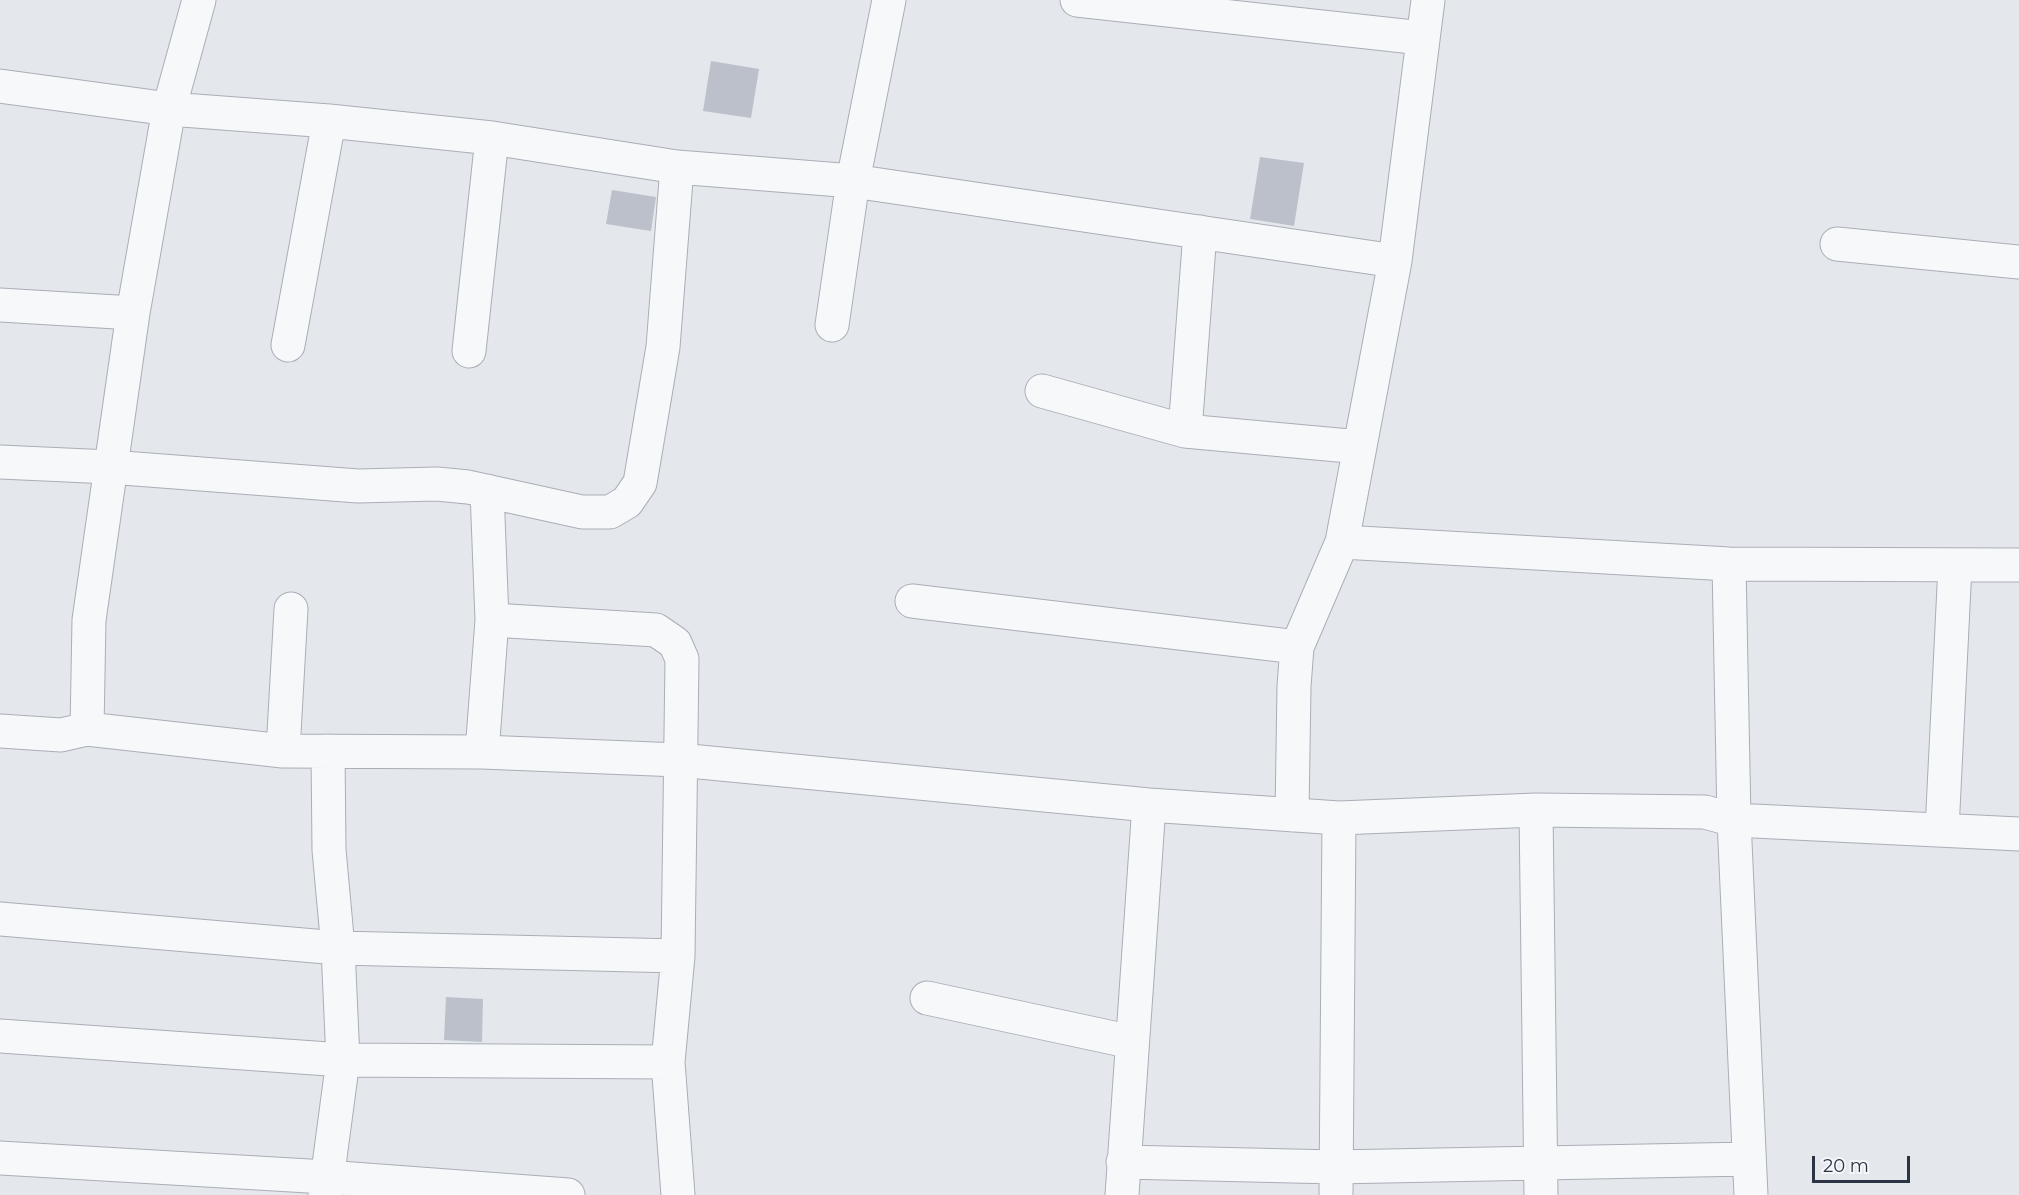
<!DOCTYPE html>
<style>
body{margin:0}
#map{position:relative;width:2019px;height:1195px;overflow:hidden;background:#e4e7ec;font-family:Montserrat,sans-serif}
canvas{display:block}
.scale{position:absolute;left:1812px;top:1156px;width:98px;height:27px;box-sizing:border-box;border:3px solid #2b3445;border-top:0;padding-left:8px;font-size:18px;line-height:21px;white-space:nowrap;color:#2b3445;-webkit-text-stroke:4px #f4f6f9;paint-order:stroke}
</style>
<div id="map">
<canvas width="2019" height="1195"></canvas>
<div class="scale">20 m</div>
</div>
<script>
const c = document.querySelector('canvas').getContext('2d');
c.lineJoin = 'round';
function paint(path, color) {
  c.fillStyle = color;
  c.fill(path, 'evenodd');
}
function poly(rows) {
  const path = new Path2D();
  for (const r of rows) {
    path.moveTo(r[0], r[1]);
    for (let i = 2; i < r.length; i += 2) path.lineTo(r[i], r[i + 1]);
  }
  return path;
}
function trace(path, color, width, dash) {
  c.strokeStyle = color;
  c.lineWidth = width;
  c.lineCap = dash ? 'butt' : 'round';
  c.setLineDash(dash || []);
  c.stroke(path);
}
const building = poly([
 [711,61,759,69,751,118,703,111],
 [1260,157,1304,163,1294,226,1250,219],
 [612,190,656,197,651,231,606,224],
 [446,997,483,999,482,1042,444,1040]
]);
const minor = poly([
 [1077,0,1422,38],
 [0,86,169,109,329,121,492,138,677,167,853,181,1395,261],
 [1837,244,2019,262],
 [0,305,133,313],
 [832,325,853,181,889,0],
 [288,345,329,121],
 [469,351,492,138],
 [1042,391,1185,431,1360,447],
 [1185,431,1200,232],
 [0,462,110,467,358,486,437,484,468,487,582,512,610,512,627,502,640,483,663,347,677,167],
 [1342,542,1729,564,2019,565],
 [1729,564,1734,820,1751,1195],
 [912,601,1297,647],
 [492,620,656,630,675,643,682,659,678,956,668,1062,678,1195],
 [87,729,89,620,133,313,169,109,199,0],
 [0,731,61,735,87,729,283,751,482,752,679,760,1149,805,1339,818,1536,810,1705,812,1734,820,2019,834],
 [283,751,291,609],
 [482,752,492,620,487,491],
 [1536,810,1541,1195],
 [1292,815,1294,686,1297,647,1342,542,1395,261,1428,0],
 [1942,830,1955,566],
 [0,919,338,948,678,956],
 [927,998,1132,1042],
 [0,1036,343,1060,668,1062],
 [0,1158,326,1177,568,1195],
 [1123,1162,1335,1167,1749,1159],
 [325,1195,343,1060,338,948,329,850,328,751],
 [1122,1195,1149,805],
 [1336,1195,1339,818]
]);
paint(building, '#bbc0ca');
trace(minor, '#a9aeb7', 35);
trace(minor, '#f7f8fa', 33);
</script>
